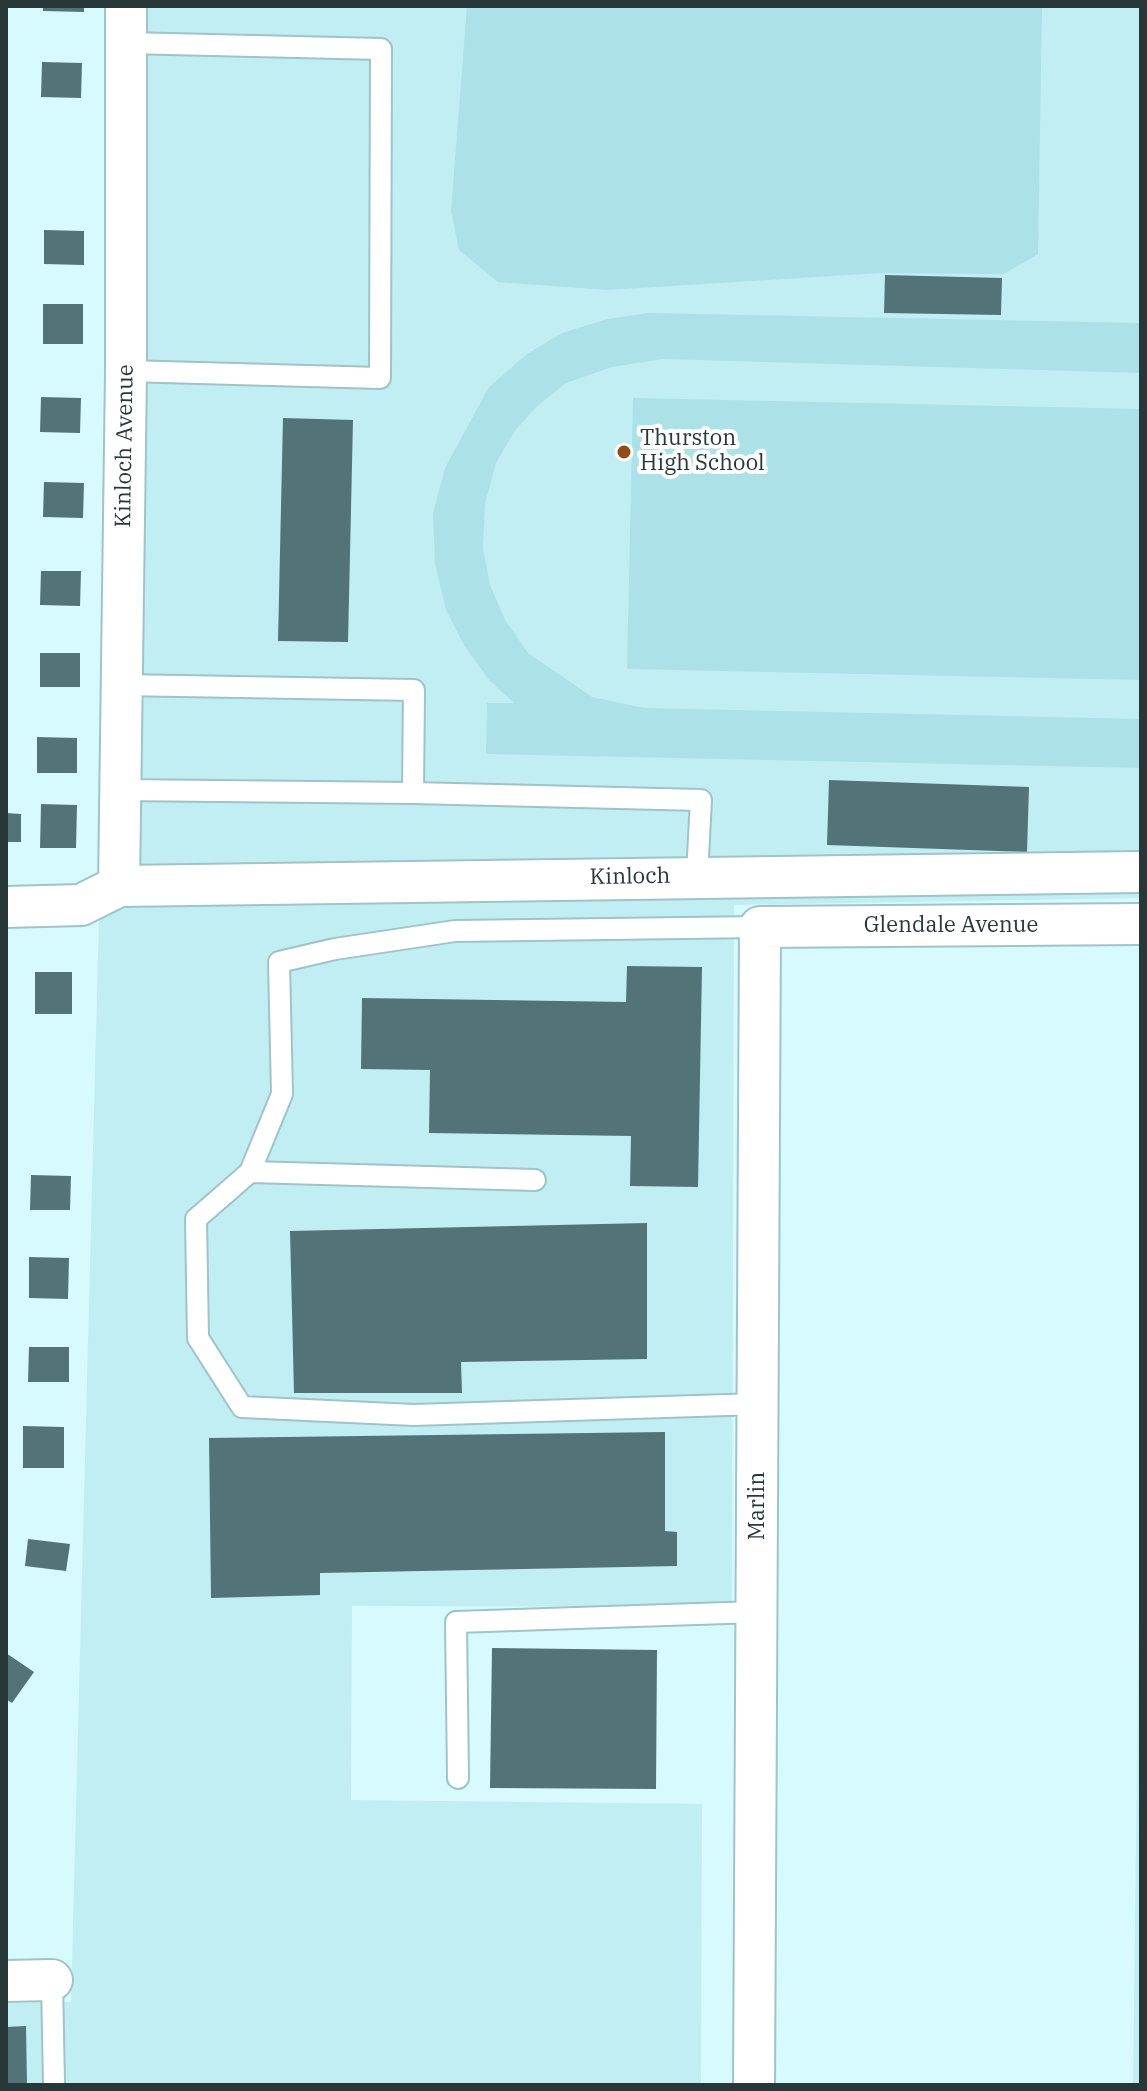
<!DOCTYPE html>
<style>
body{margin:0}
#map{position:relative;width:1147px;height:2091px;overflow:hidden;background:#d6faff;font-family:"IBM Plex Serif",serif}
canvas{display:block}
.frame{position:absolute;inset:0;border:8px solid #283738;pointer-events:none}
</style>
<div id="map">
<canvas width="1147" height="2091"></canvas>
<div class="frame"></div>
</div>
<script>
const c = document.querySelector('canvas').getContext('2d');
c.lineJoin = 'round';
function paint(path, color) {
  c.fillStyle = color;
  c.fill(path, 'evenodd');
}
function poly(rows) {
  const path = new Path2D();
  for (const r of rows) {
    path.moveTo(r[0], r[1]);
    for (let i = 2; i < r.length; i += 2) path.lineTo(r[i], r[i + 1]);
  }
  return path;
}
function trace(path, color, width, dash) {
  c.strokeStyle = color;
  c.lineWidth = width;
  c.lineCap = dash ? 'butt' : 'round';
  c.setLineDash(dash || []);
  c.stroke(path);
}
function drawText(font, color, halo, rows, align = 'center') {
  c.font = font + ' "IBM Plex Serif",serif';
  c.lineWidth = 8;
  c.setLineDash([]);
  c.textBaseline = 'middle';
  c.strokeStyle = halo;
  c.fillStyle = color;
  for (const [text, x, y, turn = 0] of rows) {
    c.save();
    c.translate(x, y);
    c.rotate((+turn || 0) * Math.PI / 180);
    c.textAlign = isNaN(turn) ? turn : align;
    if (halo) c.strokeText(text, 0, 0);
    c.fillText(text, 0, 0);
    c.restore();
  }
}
const built = poly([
 [114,6,1141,6,1141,898,734,905,732,1607,352,1606,351,1800,702,1804,701,2085,6,2085,6,2003,71,2002,99,916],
 [1141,1448,1141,2085,1133,2085]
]);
const green = poly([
 [467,6,1042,6,1038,254,1004,274,881,273,607,290,498,282,459,250,451,211],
 [648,313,1141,323,1141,373,663,359,612,367,566,383,536,407,514,432,496,463,485,504,483,548,490,585,505,620,528,653,592,697,644,708,1141,719,1141,768,486,754,487,703,514,703,490,681,465,647,446,610,435,564,433,513,445,468,489,387,527,354,562,333,608,319],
 [633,398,1141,409,1141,680,627,669]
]);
const building = poly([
 [43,6,84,6,84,12,43,11],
 [42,62,82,63,81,98,41,97],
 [44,230,84,231,84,265,44,264],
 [885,275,1002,278,1001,315,884,313],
 [43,304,83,304,83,344,43,344],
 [41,397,81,398,80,433,40,432],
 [283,418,353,420,348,642,278,641],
 [44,482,84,483,83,518,43,517],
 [41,571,81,571,80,606,40,605],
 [40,653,80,653,80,687,40,687],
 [37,737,77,738,77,773,37,773],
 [829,780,1029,787,1027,852,827,845],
 [41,804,77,805,76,848,40,848],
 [6,813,21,814,21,842,6,842],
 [627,966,702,967,698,1187,630,1186,631,1136,429,1133,430,1070,361,1069,362,998,626,1002],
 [35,972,72,972,72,1014,35,1014],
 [31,1175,71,1176,70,1210,30,1210],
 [647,1223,647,1359,461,1362,462,1393,294,1393,290,1231],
 [29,1257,69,1258,68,1299,29,1298],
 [29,1347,69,1347,69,1382,28,1382],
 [23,1426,64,1427,64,1468,23,1468],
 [665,1432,665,1531,677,1532,677,1566,320,1573,320,1595,211,1598,209,1438],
 [28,1539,70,1544,66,1571,25,1566],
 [492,1648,657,1650,656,1789,490,1788],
 [6,1653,34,1672,12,1703,6,1699],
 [26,2026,27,2085,6,2085,6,2027]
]);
const lane = poly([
 [126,43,381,49,380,378,126,371],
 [120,790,413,793,414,690,121,685],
 [413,793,701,800,697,875],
 [250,1172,535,1180],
 [759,1404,414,1415,242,1407,198,1338,196,1219,250,1172,282,1094,279,962,335,949,455,931,760,927],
 [458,1778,456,1622,757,1612],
 [52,1980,54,2085]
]);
const street = poly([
 [119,886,126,371,126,6],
 [6,907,81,905,119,886,1141,872],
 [6,1981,52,1980],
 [754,2085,760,927,1141,924]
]);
const markers = [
 [624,452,8,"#8e4e19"]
];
const poiNames = [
 ["Thurston",640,439],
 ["High School",640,464]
];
const streetNames = [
 ["Kinloch Avenue",125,446,-89],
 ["Kinloch",630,877,-1],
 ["Glendale Avenue",951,926],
 ["Marlin",758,1506,-90]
];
paint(built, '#c1eef3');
paint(green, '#ace1e7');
paint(building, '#527377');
trace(lane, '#a0c3c7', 24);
trace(street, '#a0c3c7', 44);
trace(lane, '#fff', 20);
trace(street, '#fff', 40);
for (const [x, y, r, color] of markers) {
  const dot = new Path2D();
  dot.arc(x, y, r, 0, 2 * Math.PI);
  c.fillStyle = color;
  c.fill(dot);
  trace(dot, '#fff', 3);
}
drawText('22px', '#283738', '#fff', poiNames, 'left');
drawText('22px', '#283738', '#fff', streetNames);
</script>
